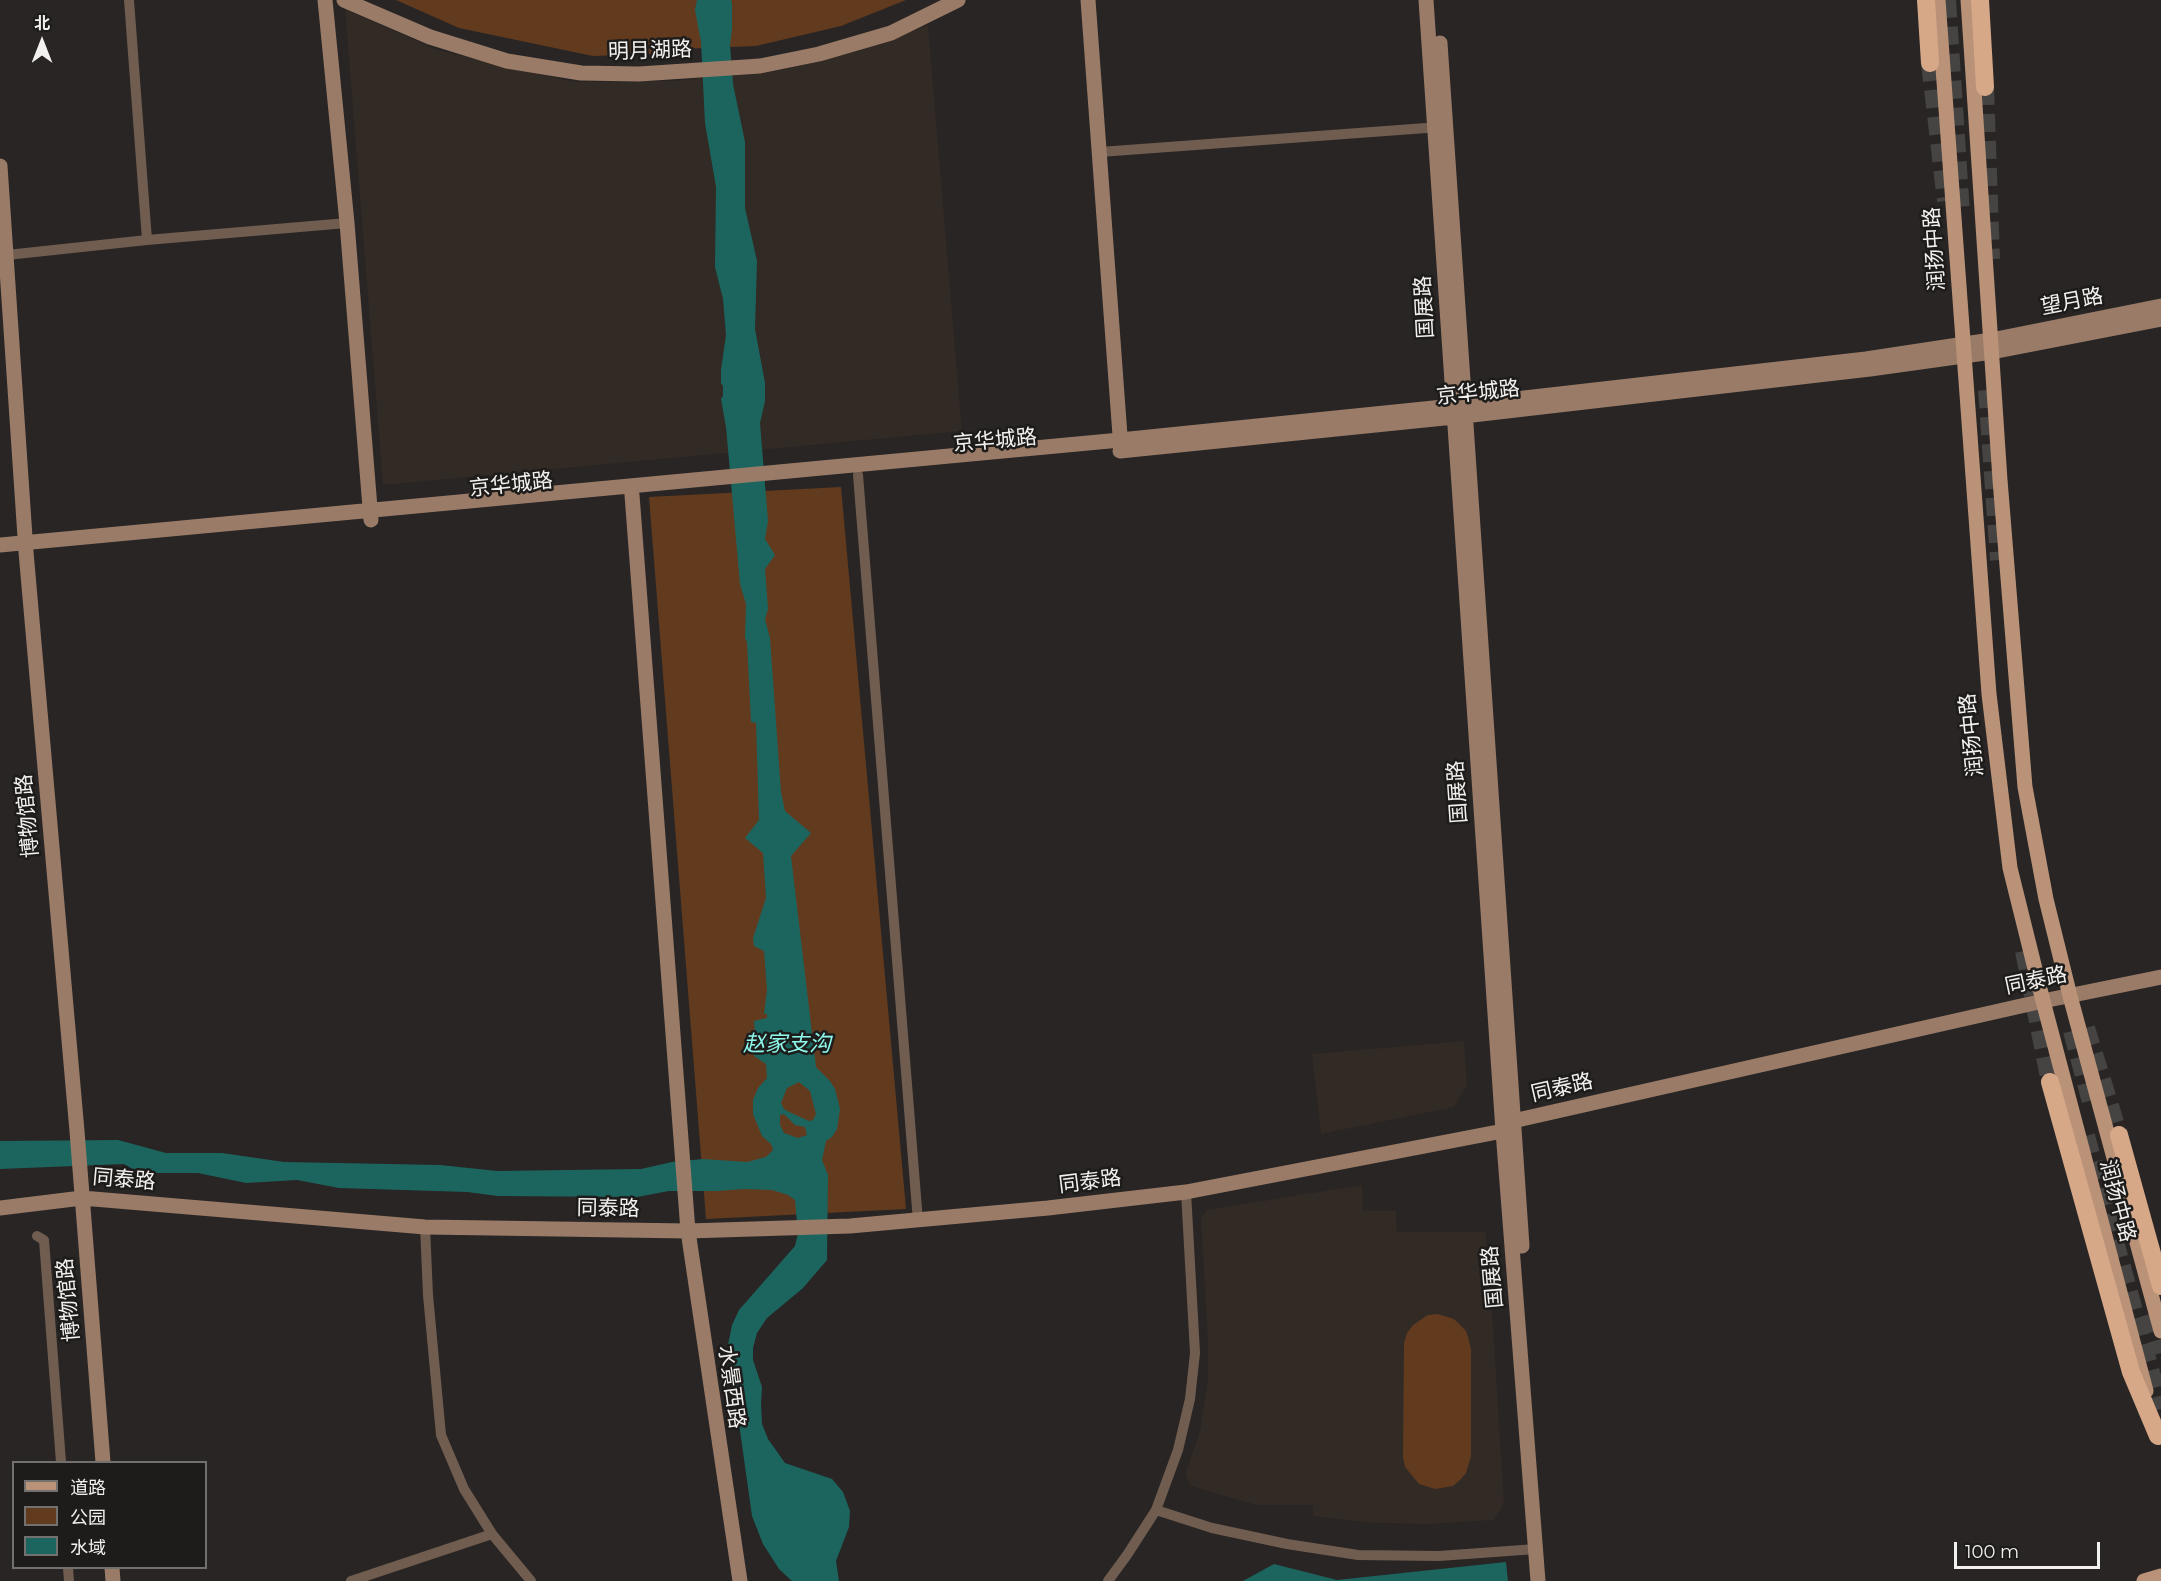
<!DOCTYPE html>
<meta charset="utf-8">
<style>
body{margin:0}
#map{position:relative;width:2161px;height:1581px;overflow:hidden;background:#282524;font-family:Montserrat,"Noto Sans SC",sans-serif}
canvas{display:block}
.legend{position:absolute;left:12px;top:1461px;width:195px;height:108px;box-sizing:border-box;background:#1e1c1a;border:2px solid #73716f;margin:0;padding:8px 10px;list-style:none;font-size:18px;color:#f2f1ef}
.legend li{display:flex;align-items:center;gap:12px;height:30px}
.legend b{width:30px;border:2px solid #73716f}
.north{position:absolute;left:12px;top:12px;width:60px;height:60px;-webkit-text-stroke:4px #1e1c1a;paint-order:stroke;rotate:0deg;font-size:16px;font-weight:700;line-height:24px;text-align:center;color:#f2f1ef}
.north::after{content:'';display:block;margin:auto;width:21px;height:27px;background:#f2f1ef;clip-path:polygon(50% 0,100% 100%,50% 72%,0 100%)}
.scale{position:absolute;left:1954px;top:1542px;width:146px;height:27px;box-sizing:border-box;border:3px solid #f2f1ef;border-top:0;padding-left:8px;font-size:18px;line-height:21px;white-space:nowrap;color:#f2f1ef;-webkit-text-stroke:4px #1e1c1a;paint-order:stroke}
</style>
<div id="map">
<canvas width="2161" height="1581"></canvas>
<ul class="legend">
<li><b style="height:8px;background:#b99278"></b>道路</li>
<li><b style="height:16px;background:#623b1f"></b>公园</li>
<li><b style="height:16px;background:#1c655f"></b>水域</li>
</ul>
<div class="north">北</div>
<div class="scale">100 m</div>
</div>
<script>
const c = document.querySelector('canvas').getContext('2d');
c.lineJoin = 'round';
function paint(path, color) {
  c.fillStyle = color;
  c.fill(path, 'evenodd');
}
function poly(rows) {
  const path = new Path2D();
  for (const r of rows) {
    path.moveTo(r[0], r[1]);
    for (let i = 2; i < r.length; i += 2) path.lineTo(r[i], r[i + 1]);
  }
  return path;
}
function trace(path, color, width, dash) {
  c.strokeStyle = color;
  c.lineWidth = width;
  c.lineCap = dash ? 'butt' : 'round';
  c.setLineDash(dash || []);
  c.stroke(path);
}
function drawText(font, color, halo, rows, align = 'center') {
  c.font = font + ' Montserrat,"Noto Sans SC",sans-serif';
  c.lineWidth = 5;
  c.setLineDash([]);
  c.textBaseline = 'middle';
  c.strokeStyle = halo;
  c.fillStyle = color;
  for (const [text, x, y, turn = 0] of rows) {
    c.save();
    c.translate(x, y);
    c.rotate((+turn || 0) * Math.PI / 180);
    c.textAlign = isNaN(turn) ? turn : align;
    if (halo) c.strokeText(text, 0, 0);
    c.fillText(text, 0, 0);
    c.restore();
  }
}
const built = poly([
 [345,9,437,50,574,82,672,81,774,71,841,55,928,25,962,431,383,485],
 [1464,1041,1467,1085,1454,1107,1321,1134,1312,1054],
 [1362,1185,1363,1211,1396,1211,1397,1232,1486,1232,1487,1293,1491,1294,1504,1503,1494,1520,1429,1524,1373,1523,1313,1516,1313,1505,1256,1505,1191,1486,1185,1475,1200,1431,1208,1380,1208,1342,1201,1218,1207,1210]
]);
const green = poly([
 [396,0,906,0,841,26,756,46,681,49,677,53,593,56,459,28],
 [841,487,906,1209,706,1219,649,497],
 [1438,1314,1454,1319,1466,1331,1468,1337,1471,1349,1471,1456,1466,1473,1460,1480,1453,1486,1435,1489,1419,1484,1405,1467,1403,1457,1404,1343,1407,1333,1413,1325,1428,1315]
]);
const water = poly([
 [697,0,731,0,732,3,732,29,730,45,733,84,745,142,745,208,757,261,755,329,765,383,765,401,760,423,768,521,765,539,775,555,765,569,768,609,765,619,770,638,781,792,785,811,811,833,791,856,816,1067,830,1081,835,1089,840,1109,837,1129,832,1137,826,1141,822,1160,828,1175,827,1260,803,1288,767,1318,757,1333,753,1348,753,1360,762,1387,761,1404,762,1424,768,1439,785,1463,832,1479,843,1492,850,1511,849,1527,836,1561,839,1581,792,1581,779,1569,763,1544,752,1516,728,1345,732,1325,739,1310,795,1246,798,1233,795,1200,788,1195,772,1190,744,1189,717,1191,669,1191,637,1197,498,1196,467,1192,339,1188,297,1180,246,1183,198,1173,149,1173,138,1172,124,1164,0,1169,0,1141,118,1140,166,1153,222,1153,284,1162,440,1165,497,1171,641,1169,672,1162,703,1159,747,1162,766,1157,773,1150,771,1144,762,1136,753,1114,753,1100,758,1088,767,1078,766,1064,754,1056,752,1047,760,1046,760,1043,752,1043,752,1034,755,1033,754,1021,767,1018,767,1014,764,1014,767,990,764,951,754,946,753,938,766,898,763,853,745,838,759,820,756,723,751,722,747,642,745,638,746,604,740,584,726,427,721,399,723,396,723,386,721,383,721,370,726,335,723,299,715,267,716,187,705,123,701,42,695,10],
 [799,1082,810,1091,816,1114,813,1120,809,1121,789,1112,784,1109,781,1103,787,1088],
 [784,1114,795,1125,805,1127,807,1135,798,1138,784,1133,780,1125,780,1115],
 [1506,1562,1508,1581,1243,1581,1274,1564,1337,1580]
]);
const highwayTunnel = poly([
 [1947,0,1961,214],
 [1930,63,1946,201],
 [1985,87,1991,259],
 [1987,390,1999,560],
 [2024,951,2050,1082],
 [2086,1028,2119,1135],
 [2072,1031,2091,1102],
 [2086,1136,2161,1409],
 [2150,1314,2161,1353]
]);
const street = poly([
 [129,0,147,240],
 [1100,152,1440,127],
 [7,255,147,240,347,223],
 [858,475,918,1221],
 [425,1227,428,1295,441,1435,464,1489,492,1534,531,1581],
 [37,1236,44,1240,61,1462],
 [1156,1510,1212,1528,1287,1544,1358,1555,1439,1556,1536,1549],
 [68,1568,69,1581],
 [351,1581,492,1534],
 [1108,1581,1127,1555,1156,1510,1178,1450,1190,1399,1195,1353,1186,1192]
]);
const secondary = poly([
 [325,0,347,223,371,520],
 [344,0,430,37,507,61,581,73,639,74,760,66,819,54,891,33,958,0],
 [1088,0,1121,449],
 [1426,0,1503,1131,1538,1581],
 [1440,43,1522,1246],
 [0,166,26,552,77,1131,103,1462],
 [1120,451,1464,416,1870,369,1992,352,2161,319],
 [632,495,688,1231,740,1581],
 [0,545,1120,440,1463,405,1866,359,1991,340,2161,306],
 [0,1208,82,1198,425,1227,688,1231,850,1226,1048,1208,1186,1192,1503,1131,1513,1121,2043,1001,2161,977],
 [112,1568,113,1581]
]);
const primary = poly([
 [1938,0,1989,694,2010,868,2043,1001,2146,1391],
 [1968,0,2000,480,2025,787,2046,899,2070,996,2161,1331],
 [2144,1581,2161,1576]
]);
const highway = poly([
 [1926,0,1930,63],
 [1980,0,1985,87],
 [2050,1082,2131,1372,2158,1436],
 [2119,1135,2161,1286]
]);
const streetNames = [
 ["明月湖路",650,51,-2],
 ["润扬中路",1935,249,-94],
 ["望月路",2072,302,-11],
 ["国展路",1425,307,-93],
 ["京华城路",1478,393,-6],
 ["京华城路",995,441,-5],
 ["京华城路",511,485,-6],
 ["润扬中路",1972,735,-96],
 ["国展路",1458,792,-94],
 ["博物馆路",28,816,-95],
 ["同泰路",2036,981,-12],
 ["同泰路",1562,1088,-13],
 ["同泰路",124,1180,5],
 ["同泰路",1090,1182,-7],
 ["润扬中路",2117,1201,75],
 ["同泰路",608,1209,1],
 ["国展路",1493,1277,-95],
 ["博物馆路",69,1300,-95],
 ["水景西路",731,1387,82]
];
const waterNames = [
 ["赵家支沟",787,1045]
];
paint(built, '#322a24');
paint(green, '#623b1f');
paint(water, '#1c655f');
trace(highwayTunnel, '#464442', 18, [18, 9]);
trace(street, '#705d50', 10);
trace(secondary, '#997b67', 15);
trace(primary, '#b99278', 15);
trace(highway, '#d7a888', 18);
drawText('21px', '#f2f1ef', '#1e1c1a', streetNames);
drawText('italic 22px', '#8cf7eb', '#1e1c1a', waterNames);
</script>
